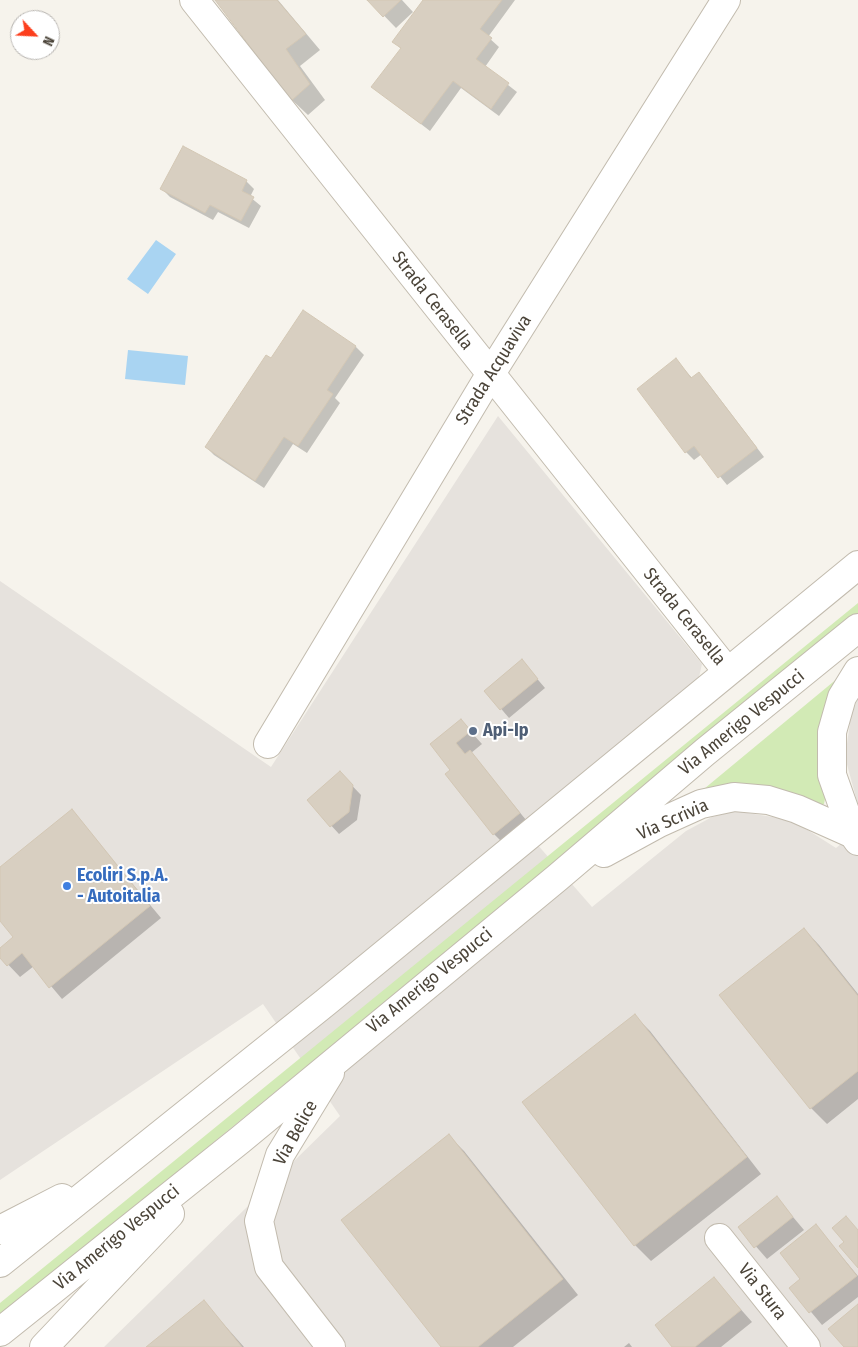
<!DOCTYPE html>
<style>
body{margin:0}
#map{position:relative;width:858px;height:1347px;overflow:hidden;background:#f6f3ec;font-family:"Fira Sans Condensed",sans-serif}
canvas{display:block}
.north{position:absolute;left:10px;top:10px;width:50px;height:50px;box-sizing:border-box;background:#fff;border:1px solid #b7b4b0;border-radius:50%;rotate:115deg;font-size:14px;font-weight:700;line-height:20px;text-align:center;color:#4b4439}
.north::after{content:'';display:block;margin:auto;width:18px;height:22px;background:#fc3f1d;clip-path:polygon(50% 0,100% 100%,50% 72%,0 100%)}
</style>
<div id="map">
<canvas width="858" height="1347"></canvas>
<div class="north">N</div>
</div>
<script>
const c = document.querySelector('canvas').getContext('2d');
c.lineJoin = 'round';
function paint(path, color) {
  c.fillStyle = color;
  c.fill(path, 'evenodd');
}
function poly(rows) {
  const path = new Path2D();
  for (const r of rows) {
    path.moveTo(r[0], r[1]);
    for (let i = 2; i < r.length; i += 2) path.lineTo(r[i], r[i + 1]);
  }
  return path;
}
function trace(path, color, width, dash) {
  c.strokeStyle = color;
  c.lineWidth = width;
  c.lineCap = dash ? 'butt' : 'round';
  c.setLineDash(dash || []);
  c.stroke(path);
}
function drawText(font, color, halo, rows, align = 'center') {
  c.font = font + ' "Fira Sans Condensed",sans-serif';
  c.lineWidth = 4;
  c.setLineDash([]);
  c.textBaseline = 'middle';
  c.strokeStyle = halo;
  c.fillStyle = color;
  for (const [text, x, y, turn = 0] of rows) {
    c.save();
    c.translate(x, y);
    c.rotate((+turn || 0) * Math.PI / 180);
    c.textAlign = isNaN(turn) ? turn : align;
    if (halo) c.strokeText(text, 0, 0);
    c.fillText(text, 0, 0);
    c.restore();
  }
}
const industrial = poly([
 [498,416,702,664,699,677,678,699,522,827,592,907,686,831,712,817,735,811,792,820,836,848,858,830,858,1347,104,1347,340,1116,263,1004,0,1180,0,581,271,767],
 [858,698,858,805,845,757,851,716]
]);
const green = poly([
 [858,603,858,615,0,1317,0,1303],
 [850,668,824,804,820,805,687,803]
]);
const water = poly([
 [156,240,176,254,148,294,127,279],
 [128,350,188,356,185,385,125,379]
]);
const shadow = poly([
 [216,0,278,0,320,50,300,66,325,100,308,115,292,100],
 [369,0,402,0,413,12,396,28],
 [425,0,515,0,488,37,499,47,485,67,517,92,499,116,461,88,430,131,373,87,401,49,394,41],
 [246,181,254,189,250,197,261,206,249,228,218,212,213,220,170,197,162,189],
 [303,312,356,347,364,355,335,398,340,403,307,453,293,444,264,488,214,455,206,447,272,360],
 [676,360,693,379,699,374,707,382,764,457,727,485,702,454,694,460,686,452,638,389],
 [522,661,545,688,509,718,486,691],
 [461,721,482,744,471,753,531,826,506,846,494,834,452,770,431,744],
 [340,773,361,795,357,820,339,834,308,800],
 [72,811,161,918,62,999,34,966,20,977,0,956,0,949,15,937,0,919,0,869],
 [804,929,819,945,858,994,858,1099,827,1124,811,1108,721,995],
 [635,1016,650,1031,761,1174,651,1261,635,1245],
 [449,1136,464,1151,578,1295,513,1347,443,1347],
 [777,1198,804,1230,767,1259,739,1227],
 [816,1226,858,1276,858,1297,822,1325,791,1288,802,1279],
 [714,1279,752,1322,721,1347,674,1347],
 [204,1302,244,1347,148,1347],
 [629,1343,632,1347,624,1347]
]);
const building = poly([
 [215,0,277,0,306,34,286,49,310,84,291,101,215,0],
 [367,0,401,0,383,17,367,0],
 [423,0,502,0,480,29,492,38,476,59,509,83,491,109,453,81,421,124,371,87,401,48,392,42,423,0],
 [183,146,247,180,242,191,254,197,241,221,210,205,205,213,160,189,183,146],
 [303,310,356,346,327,390,333,394,298,446,284,437,255,481,205,447,266,355,271,358,303,310],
 [676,358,691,378,699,372,757,448,718,478,694,446,685,453,637,389,676,358],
 [522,659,538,679,500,710,484,691,522,659],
 [461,719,471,731,456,743,465,754,470,750,520,813,493,835,445,774,450,770,430,744,461,719],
 [340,771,353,785,349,812,330,827,307,800,340,771],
 [72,809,150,906,49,988,22,953,7,966,0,958,0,948,13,937,0,921,0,867,72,809],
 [804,928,858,996,858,1071,810,1109,719,995,804,928],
 [635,1014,747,1157,634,1246,522,1102,635,1014],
 [449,1134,563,1279,478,1347,441,1347,341,1220,449,1134],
 [777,1196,793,1217,754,1248,738,1227,777,1196],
 [846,1216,858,1230,858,1268,839,1246,844,1242,832,1228,846,1216],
 [816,1224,857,1276,809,1313,789,1288,800,1279,780,1253,816,1224],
 [714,1277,741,1310,695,1347,672,1347,655,1325,714,1277],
 [204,1300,242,1347,146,1347,204,1300],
 [858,1304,858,1347,844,1347,828,1329,858,1304]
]);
const minor = poly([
 [194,0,727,671],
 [858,671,842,697,832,732,832,775,853,834,858,841],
 [268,744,490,375,726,0],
 [604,853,659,823,701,804,734,797,768,800,797,809,853,834],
 [330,1073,280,1155,259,1221,269,1267,331,1347],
 [0,1230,62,1198],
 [719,1238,806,1347],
 [0,1263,326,1002,858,565],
 [0,1332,240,1140,557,878,705,752,858,628],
 [44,1347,170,1214]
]);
const markers = [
 [473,731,5,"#5c6f8a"],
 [67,886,5,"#3f7fe0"]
];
const streetNames = [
 ["Strada Cerasella",432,301,52],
 ["Strada Acquaviva",494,370,-58],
 ["Strada Cerasella",684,617,51],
 ["Via Amerigo Vespucci",742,723,-39],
 ["Via Scrivia",673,820,-24],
 ["Via Amerigo Vespucci",430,981,-39],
 ["Via Belice",296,1133,-61],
 ["Via Amerigo Vespucci",117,1238,-39],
 ["Via Stura",762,1292,52]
];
const serviceNames = [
 ["Api-Ip",483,731]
];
const shopNames = [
 ["Ecoliri S.p.A.",77,876],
 ["- Autoitalia",77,897]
];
paint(industrial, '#e6e2dd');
paint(green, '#d2eab5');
paint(water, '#a9d4f2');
paint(shadow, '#0003');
paint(building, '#d8cfc1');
trace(building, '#d3c7b4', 1);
trace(minor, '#c2bbae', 30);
trace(minor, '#fff', 28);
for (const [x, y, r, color] of markers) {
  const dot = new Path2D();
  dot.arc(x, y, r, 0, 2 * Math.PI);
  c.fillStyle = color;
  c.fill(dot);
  trace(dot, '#fff', 2);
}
drawText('18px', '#4b4439', '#fff', streetNames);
drawText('bold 18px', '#4e5e75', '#fff', serviceNames, 'left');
drawText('bold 18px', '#366cbe', '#fff', shopNames, 'left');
</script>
